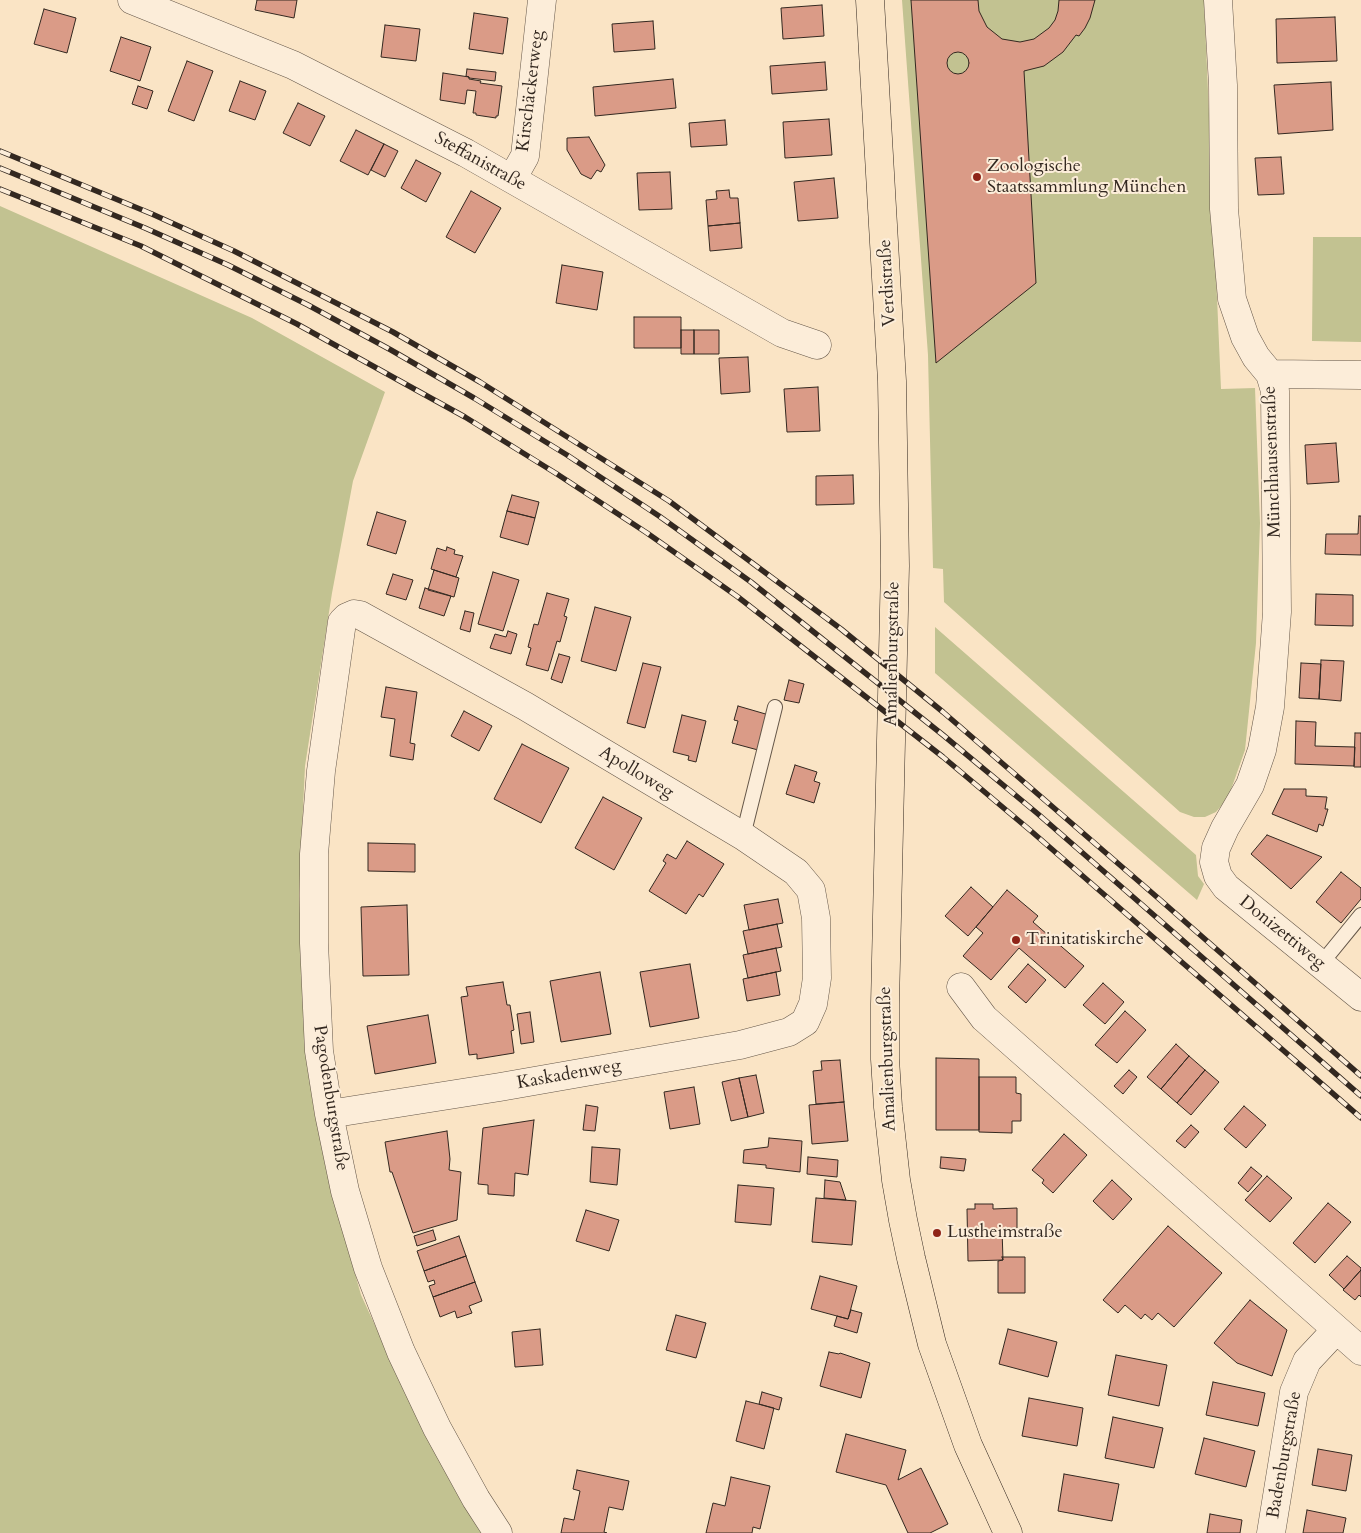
<!DOCTYPE html>
<meta charset="utf-8">
<style>
body{margin:0}
canvas{display:block;background:#fae4c5}
</style>
<canvas width="1361" height="1533"></canvas>
<script>
const c = document.querySelector('canvas').getContext('2d');
c.lineJoin = 'round';
function paint(path, color) {
  c.fillStyle = color;
  c.fill(path, 'evenodd');
}
function poly(rows) {
  const path = new Path2D();
  for (const r of rows) {
    if (r.length === 3) {
      path.moveTo(r[0] + r[2], r[1]);
      path.arc(r[0], r[1], r[2], 0, 2 * Math.PI);
      continue;
    }
    path.moveTo(r[0], r[1]);
    for (let i = 2; i < r.length; i += 2) path.lineTo(r[i], r[i + 1]);
  }
  return path;
}
function trace(path, color, width, dash) {
  c.strokeStyle = color;
  c.lineWidth = width;
  c.lineCap = dash ? 'butt' : 'round';
  c.setLineDash(dash || []);
  c.stroke(path);
}
function drawText(font, color, halo, rows, align = 'center') {
  c.font = font + ' Cardo,serif';
  c.lineWidth = 4;
  c.setLineDash([]);
  c.textBaseline = 'middle';
  c.strokeStyle = halo;
  c.fillStyle = color;
  for (const [text, x, y, turn = 0] of rows) {
    c.save();
    c.translate(x, y);
    c.rotate((+turn || 0) * Math.PI / 180);
    c.textAlign = isNaN(turn) ? turn : align;
    if (halo) c.strokeText(text, 0, 0);
    c.fillText(text, 0, 0);
    c.restore();
  }
}
const green = poly([
 [902,0,1204,0,1221,389,1255,388,1260,523,1256,643,1245,750,1228,798,1216,812,1205,817,1194,817,1180,812,944,602,943,569,933,568,928,355],
 [0,206,252,318,385,392,353,481,332,593,305,766,299,895,308,1068,331,1187,361,1295,429,1442,483,1533,0,1533],
 [1313,237,1361,237,1361,342,1312,341],
 [935,627,1196,855,1198,876,1204,884,1197,900,935,673]
]);
const building = poly([
 [257,0,297,0,294,18,255,10,257,0],
 [911,0,978,0,979,11,987,27,1002,39,1020,42,1034,39,1049,28,1055,20,1058,11,1059,0,1095,0,1090,18,1085,28,1079,36,1076,35,1063,52,1044,66,1024,71,1036,283,936,363,911,0],
 [822,5,824,36,783,39,781,8,822,5],
 [44,9,76,18,67,53,34,44,44,9],
 [474,13,508,18,503,54,469,49,474,13],
 [1335,17,1337,61,1277,63,1276,19,1335,17],
 [653,21,655,49,614,52,612,24,653,21],
 [385,25,420,29,416,61,381,57,385,25],
 [121,37,151,47,140,81,110,71,121,37],
 [958,63,11],
 [187,61,213,71,194,121,168,111,187,61],
 [825,62,827,90,772,94,770,66,825,62],
 [467,69,496,72,495,81,469,78,469,77,466,76,467,69],
 [443,73,469,77,469,79,481,81,480,83,502,86,498,116,496,116,496,118,476,115,476,113,473,113,476,91,467,90,465,104,440,100,443,73],
 [673,79,676,108,595,116,593,87,673,79],
 [240,81,266,91,255,120,229,111,240,81],
 [1331,82,1333,130,1278,134,1274,85,1331,82],
 [138,86,153,91,147,109,132,104,138,86],
 [298,103,325,116,310,146,283,133,298,103],
 [829,119,832,155,785,158,783,122,829,119],
 [725,120,727,145,691,147,689,123,725,120],
 [356,130,384,144,368,175,340,161,356,130],
 [589,137,605,165,601,172,597,170,591,179,581,174,567,150,567,138,589,137],
 [384,144,398,151,385,177,371,170,384,144],
 [1281,157,1284,194,1258,195,1255,158,1281,157],
 [416,160,441,173,426,202,401,188,416,160],
 [670,172,672,209,639,210,637,173,670,172],
 [834,178,838,218,798,221,794,182,834,178],
 [729,190,730,198,738,198,740,223,708,226,706,200,717,199,716,191,729,190],
 [471,191,501,208,475,253,446,237,471,191],
 [740,223,742,248,710,251,708,226,740,223],
 [562,265,603,272,597,310,556,303,562,265],
 [634,317,681,317,681,348,634,348,634,317],
 [681,330,694,330,694,354,681,354,681,330],
 [694,330,719,330,719,354,694,354,694,330],
 [748,357,750,392,721,394,719,358,748,357],
 [818,387,820,431,787,432,784,389,818,387],
 [1336,443,1339,482,1307,484,1305,445,1336,443],
 [853,475,854,504,816,505,816,476,853,475],
 [512,495,539,502,535,518,507,511,512,495],
 [507,511,535,518,528,545,500,537,507,511],
 [377,512,406,521,396,554,367,545,377,512],
 [1359,516,1361,516,1361,555,1325,554,1326,534,1358,534,1359,516],
 [447,547,455,550,454,554,463,556,456,577,431,569,437,548,446,551,447,547],
 [434,570,459,578,454,597,428,590,434,570],
 [493,572,519,580,503,631,478,624,493,572],
 [393,574,413,580,406,600,386,594,393,574],
 [425,588,451,596,444,616,419,608,425,588],
 [547,593,569,599,564,616,567,617,560,642,557,641,548,671,526,665,531,648,528,647,534,624,538,625,547,593],
 [1316,594,1353,595,1353,626,1315,625,1316,594],
 [595,607,631,617,616,671,581,661,595,607],
 [465,611,474,613,470,632,460,629,465,611],
 [508,631,517,634,511,654,490,648,495,634,506,637,508,631],
 [559,654,570,657,562,683,551,679,559,654],
 [1321,660,1344,661,1341,701,1319,699,1321,660],
 [643,663,661,667,645,728,627,723,643,663],
 [1301,663,1321,664,1319,699,1299,698,1301,663],
 [789,680,804,684,799,703,784,700,789,680],
 [386,687,417,692,410,743,415,744,413,760,390,756,395,719,381,717,386,687],
 [738,706,769,715,758,750,732,743,738,721,734,720,738,706],
 [464,711,492,726,479,751,451,736,464,711],
 [682,715,706,721,696,762,688,760,689,756,673,752,682,715],
 [1296,721,1316,722,1315,746,1355,747,1354,766,1295,764,1296,721],
 [1355,733,1361,733,1361,767,1354,767,1355,733],
 [522,744,569,768,541,823,494,799,522,744],
 [795,765,817,772,814,781,820,783,814,803,786,794,795,765],
 [1284,789,1306,789,1306,796,1327,797,1325,809,1328,809,1323,826,1319,824,1317,832,1272,814,1284,789],
 [603,797,642,818,614,870,575,848,603,797],
 [1267,835,1322,857,1291,889,1251,854,1267,835],
 [687,841,724,864,703,897,699,894,686,914,649,891,666,863,663,861,667,854,676,859,687,841],
 [368,843,415,844,415,872,368,871,368,843],
 [1341,872,1361,888,1361,899,1341,923,1316,902,1341,872],
 [971,887,993,907,968,936,945,916,971,887],
 [1007,890,1038,916,1033,922,1084,966,1065,988,1019,948,991,980,963,956,983,933,976,927,1007,890],
 [778,899,783,923,749,930,744,905,778,899],
 [407,905,409,975,363,976,361,907,407,905],
 [777,924,782,947,748,954,743,931,777,924],
 [776,948,781,971,748,978,743,955,776,948],
 [690,964,699,1018,650,1027,640,972,690,964],
 [1028,964,1046,980,1026,1003,1008,987,1028,964],
 [600,972,611,1034,561,1042,550,981,600,972],
 [776,972,780,995,747,1001,743,979,776,972],
 [503,982,507,1005,510,1005,514,1030,511,1031,514,1053,477,1059,477,1054,469,1055,461,997,468,996,466,987,503,982],
 [1103,983,1124,1002,1105,1024,1083,1005,1103,983],
 [1125,1011,1146,1030,1117,1063,1095,1045,1125,1011],
 [530,1012,534,1042,521,1044,517,1014,530,1012],
 [428,1015,436,1063,375,1074,367,1026,428,1015],
 [1176,1044,1189,1056,1161,1089,1147,1077,1176,1044],
 [1189,1056,1205,1070,1177,1103,1161,1089,1189,1056],
 [936,1058,979,1059,979,1130,936,1130,936,1058],
 [840,1060,844,1102,816,1104,813,1071,822,1070,821,1061,840,1060],
 [1129,1070,1137,1077,1123,1094,1114,1086,1129,1070],
 [1205,1070,1219,1082,1191,1115,1177,1103,1205,1070],
 [756,1075,764,1113,748,1117,739,1078,756,1075],
 [979,1077,1016,1077,1016,1093,1021,1094,1021,1121,1012,1121,1012,1133,979,1132,979,1077],
 [739,1078,748,1117,731,1121,722,1082,739,1078],
 [694,1087,700,1124,670,1129,664,1092,694,1087],
 [844,1102,848,1141,812,1144,809,1105,844,1102],
 [586,1105,598,1107,595,1131,583,1130,586,1105],
 [1244,1106,1266,1125,1246,1148,1224,1129,1244,1106],
 [534,1120,528,1175,515,1173,514,1196,488,1194,488,1185,478,1184,483,1128,534,1120],
 [1191,1125,1199,1132,1185,1148,1176,1141,1191,1125],
 [447,1131,450,1159,449,1170,461,1172,457,1220,413,1233,392,1172,390,1172,385,1142,447,1131],
 [1064,1134,1087,1155,1053,1193,1042,1183,1044,1180,1032,1170,1064,1134],
 [769,1138,802,1141,800,1172,766,1168,766,1165,743,1163,744,1150,768,1147,769,1138],
 [592,1147,620,1149,617,1185,590,1182,592,1147],
 [808,1157,838,1160,837,1177,807,1174,808,1157],
 [941,1157,966,1159,964,1171,940,1168,941,1157],
 [1251,1167,1262,1176,1248,1192,1238,1183,1251,1167],
 [1267,1176,1292,1198,1270,1222,1245,1200,1267,1176],
 [825,1180,840,1182,846,1200,824,1198,825,1180],
 [1112,1180,1132,1199,1113,1220,1093,1201,1112,1180],
 [738,1185,774,1188,771,1225,735,1222,738,1185],
 [816,1198,856,1201,852,1245,812,1242,816,1198],
 [1328,1203,1351,1222,1315,1263,1293,1243,1328,1203],
 [975,1204,993,1204,993,1209,1017,1208,1017,1228,1002,1229,1003,1260,968,1261,967,1209,975,1209,975,1204],
 [586,1210,619,1220,609,1251,576,1241,586,1210],
 [1168,1226,1222,1273,1174,1327,1158,1313,1152,1320,1145,1314,1141,1319,1125,1305,1118,1313,1103,1300,1168,1226],
 [433,1230,436,1240,417,1246,414,1236,433,1230],
 [459,1236,466,1256,424,1271,417,1251,459,1236],
 [466,1256,475,1282,433,1297,429,1286,435,1284,434,1280,428,1282,424,1271,466,1256],
 [1347,1256,1361,1268,1361,1270,1344,1289,1329,1275,1347,1256],
 [1002,1257,1025,1257,1025,1293,998,1293,998,1261,1003,1260,1002,1257],
 [1361,1270,1361,1297,1359,1295,1355,1300,1343,1290,1361,1270],
 [820,1276,857,1286,848,1319,811,1309,820,1276],
 [475,1282,482,1301,469,1306,472,1313,457,1318,455,1311,440,1317,433,1297,475,1282],
 [1250,1300,1287,1330,1272,1376,1237,1363,1214,1343,1250,1300],
 [851,1310,862,1313,857,1333,834,1326,837,1316,848,1319,851,1310],
 [676,1315,706,1323,696,1358,666,1350,676,1315],
 [540,1329,543,1365,515,1367,512,1332,540,1329],
 [1008,1329,1057,1342,1048,1377,999,1364,1008,1329],
 [829,1352,839,1354,840,1353,870,1363,861,1398,820,1386,829,1352],
 [1116,1355,1167,1365,1159,1406,1108,1395,1116,1355],
 [1213,1382,1265,1393,1258,1426,1206,1415,1213,1382],
 [762,1392,782,1398,779,1410,759,1404,762,1392],
 [1029,1398,1083,1408,1077,1446,1022,1436,1029,1398],
 [746,1401,774,1408,764,1449,736,1441,746,1401],
 [1113,1417,1163,1428,1154,1468,1105,1458,1113,1417],
 [846,1434,906,1450,898,1480,921,1468,948,1524,930,1533,908,1533,886,1485,836,1472,846,1434],
 [1204,1438,1255,1451,1246,1487,1195,1474,1204,1438],
 [1318,1449,1352,1455,1346,1491,1312,1485,1318,1449],
 [577,1470,629,1481,623,1510,609,1507,604,1532,607,1533,561,1533,564,1518,574,1520,580,1491,573,1489,577,1470],
 [1064,1474,1119,1484,1112,1521,1058,1511,1064,1474],
 [731,1477,770,1486,760,1529,753,1527,752,1533,706,1533,713,1503,725,1506,731,1477],
 [1307,1510,1346,1518,1343,1533,1303,1533,1307,1510],
 [1210,1514,1242,1520,1240,1533,1207,1533,1210,1514]
]);
const service = poly([
 [743,836,775,707],
 [1321,964,1361,915]
]);
const minor = poly([
 [132,0,293,65,466,153,782,333,817,345],
 [1218,0,1223,85,1224,209,1232,299,1245,337,1256,357,1270,374,1275,391,1277,612,1270,707,1262,750,1250,785,1225,828,1216,848,1214,862,1218,876,1226,887,1361,997],
 [512,179,525,156,542,0],
 [1270,374,1361,375],
 [961,987,984,1018,1361,1351],
 [329,1114,500,1087,740,1045,789,1032,805,1022,813,1004,817,978,816,918,811,890,796,872,743,836,525,706,360,615,354,614,347,617,342,622,321,771,314,854,314,943,319,1051,329,1114,345,1191,368,1268,401,1352,437,1428,476,1499,498,1533],
 [1271,1533,1294,1392,1307,1361,1336,1330]
]);
const primary = poly([
 [870,0,892,381,895,566,885,1004,885,1059,888,1107,896,1180,903,1220,911,1258,932,1344,968,1445,1008,1533]
]);
const rail = poly([
 [0,151,152,214,234,251,393,332,480,382,669,501,841,629,943,712,1158,898,1361,1076],
 [0,168,145,228,228,265,308,305,391,350,474,398,567,455,659,516,751,582,943,735,1038,814,1361,1096],
 [0,189,141,246,297,324,465,417,557,474,647,533,738,597,943,757,1031,831,1361,1118]
]);
const markers = [
 [977,177,5,"#8f2418"],
 [1016,940,5,"#8f2418"],
 [937,1233,5,"#8f2418"]
];
const streetNames = [
 ["Kirschäckerweg",531,91,-83],
 ["Steffanistraße",480,162,29],
 ["Verdistraße",888,283,-93],
 ["Münchhausenstraße",1273,462,-92],
 ["Amalienburgstraße",893,654,-89],
 ["Apolloweg",636,773,31],
 ["Donizettiweg",1282,933,39],
 ["Amalienburgstraße",888,1059,-92],
 ["Kaskadenweg",569,1075,-10],
 ["Pagodenburgstraße",330,1098,81],
 ["Badenburgstraße",1285,1455,-80]
];
const poiNames = [
 ["Zoologische",987,167],
 ["Staatssammlung München",987,188],
 ["Trinitatiskirche",1026,940],
 ["Lustheimstraße",947,1233]
];
paint(green, '#c2c291');
paint(building, '#da9b87');
trace(building, '#332820', 1);
trace(service, '#655749', 16);
trace(minor, '#655749', 29);
trace(primary, '#332820', 29);
trace(service, '#fcedd9', 14);
trace(minor, '#fcedd9', 28);
trace(primary, '#fae4c5', 28);
trace(rail, '#332820', 5.5);
trace(rail, '#fcedd9', 4, [11]);
for (const [x, y, r, color] of markers) {
  const dot = new Path2D();
  dot.arc(x, y, r, 0, 2 * Math.PI);
  c.fillStyle = color;
  c.fill(dot);
  trace(dot, '#fcedd9', 2);
}
drawText('18px', '#332820', '#fcedd9', streetNames);
drawText('18px', '#332820', '#fcedd9', poiNames, 'left');
</script>
